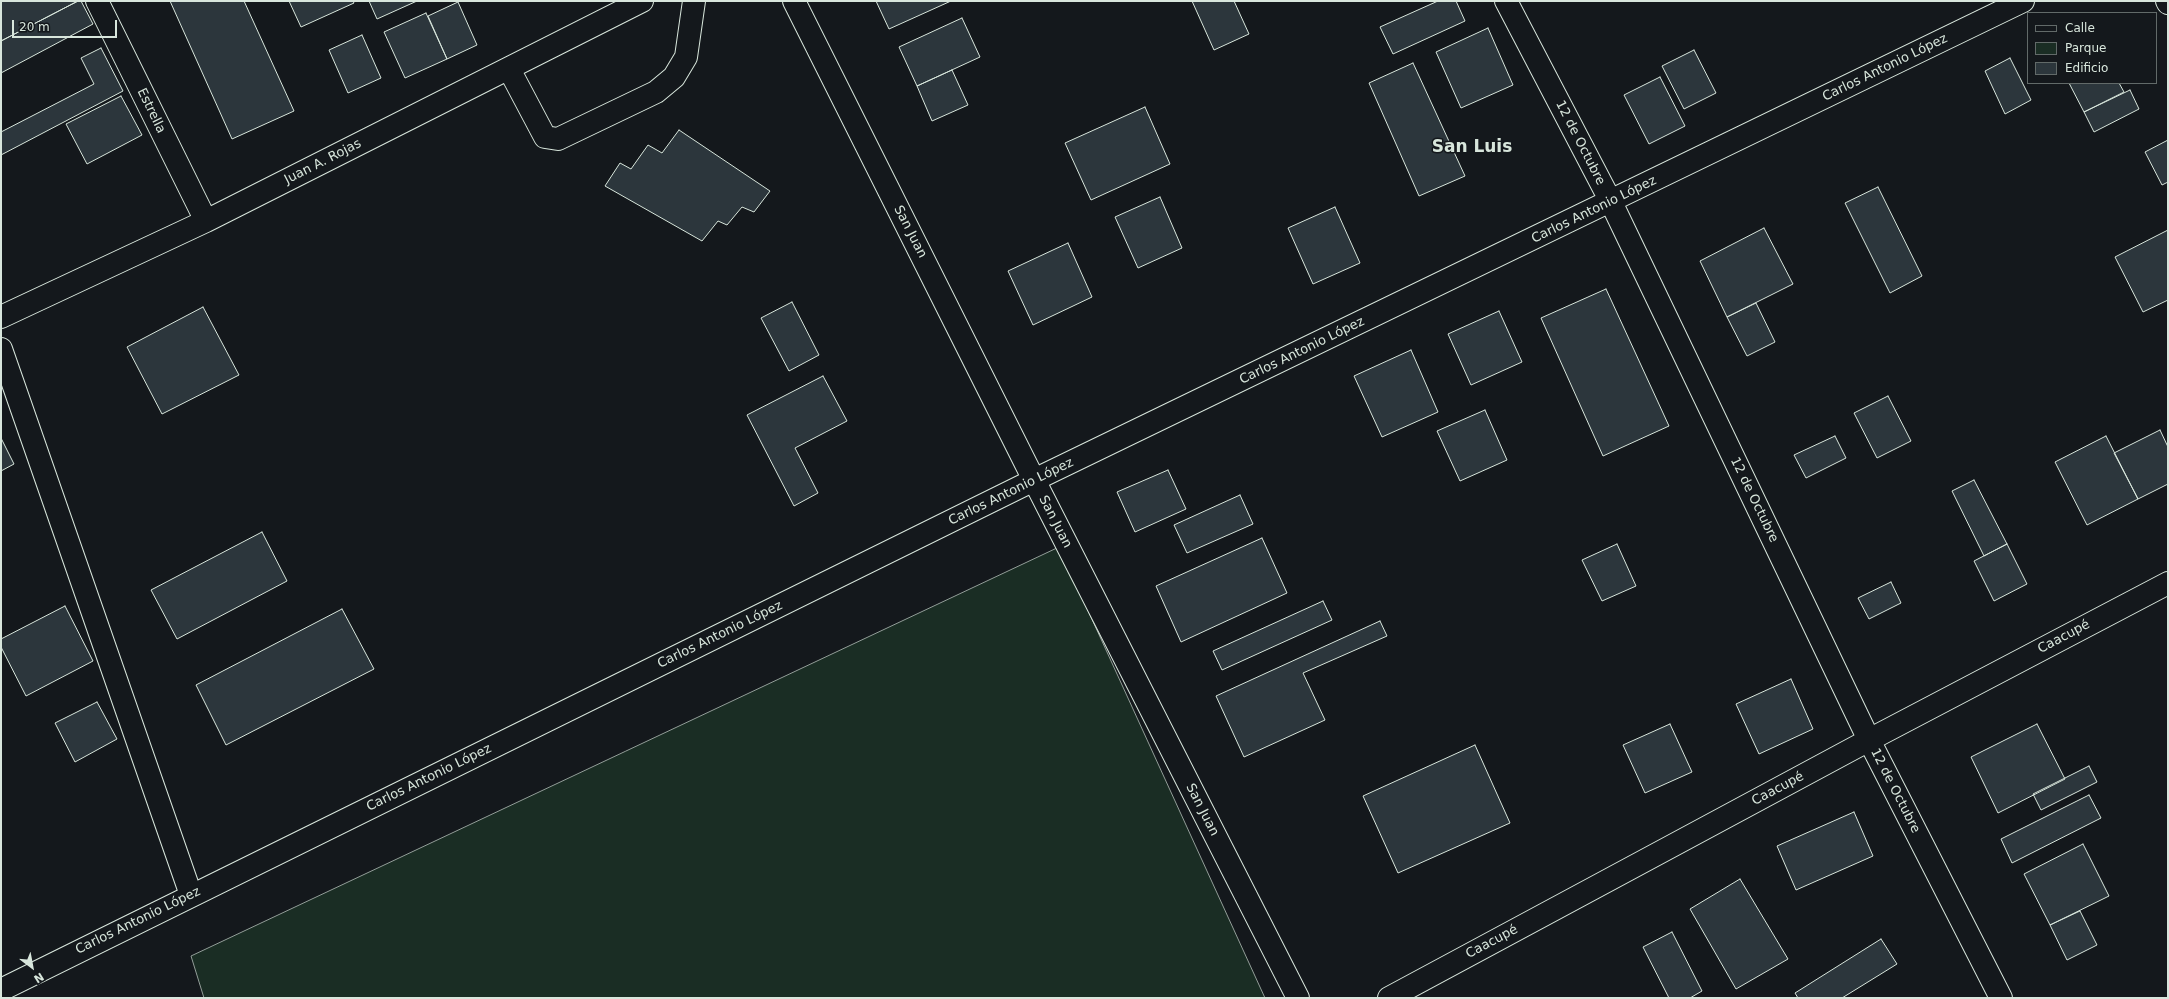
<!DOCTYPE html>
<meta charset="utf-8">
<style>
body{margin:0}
#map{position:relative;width:2169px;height:999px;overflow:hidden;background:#14181c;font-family:"DejaVu Sans",sans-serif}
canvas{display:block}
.frame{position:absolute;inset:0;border:2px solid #d8e6dc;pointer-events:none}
.legend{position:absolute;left:2027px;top:12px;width:130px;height:72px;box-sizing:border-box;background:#14181c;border:1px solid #626a69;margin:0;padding:5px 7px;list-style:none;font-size:12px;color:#d8e6dc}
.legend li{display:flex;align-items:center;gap:8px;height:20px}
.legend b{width:20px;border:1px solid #626a69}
.north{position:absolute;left:12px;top:947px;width:40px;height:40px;-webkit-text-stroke:3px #14181c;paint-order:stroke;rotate:148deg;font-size:11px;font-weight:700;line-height:16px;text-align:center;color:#d8e6dc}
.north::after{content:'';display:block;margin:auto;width:14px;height:18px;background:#d8e6dc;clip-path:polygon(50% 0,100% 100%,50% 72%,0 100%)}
.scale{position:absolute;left:12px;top:20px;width:105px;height:18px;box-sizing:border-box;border:2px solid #d8e6dc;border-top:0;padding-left:5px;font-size:12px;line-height:14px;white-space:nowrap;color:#d8e6dc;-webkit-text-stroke:3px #14181c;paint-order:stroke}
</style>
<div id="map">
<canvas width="2169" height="999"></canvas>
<div class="frame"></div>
<ul class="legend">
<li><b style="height:5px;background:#14181c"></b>Calle</li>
<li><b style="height:11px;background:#1a2d24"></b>Parque</li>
<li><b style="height:11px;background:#2c363c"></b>Edificio</li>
</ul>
<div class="north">N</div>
<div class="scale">20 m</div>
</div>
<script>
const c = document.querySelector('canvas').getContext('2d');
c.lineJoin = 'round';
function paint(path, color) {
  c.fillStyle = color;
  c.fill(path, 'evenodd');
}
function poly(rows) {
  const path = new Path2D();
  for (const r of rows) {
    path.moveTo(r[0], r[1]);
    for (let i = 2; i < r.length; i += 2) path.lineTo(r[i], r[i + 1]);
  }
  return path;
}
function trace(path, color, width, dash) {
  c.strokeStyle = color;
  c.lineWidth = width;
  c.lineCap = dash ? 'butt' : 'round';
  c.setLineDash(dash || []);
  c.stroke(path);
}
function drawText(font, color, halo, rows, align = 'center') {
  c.font = font + ' "DejaVu Sans",sans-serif';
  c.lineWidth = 3;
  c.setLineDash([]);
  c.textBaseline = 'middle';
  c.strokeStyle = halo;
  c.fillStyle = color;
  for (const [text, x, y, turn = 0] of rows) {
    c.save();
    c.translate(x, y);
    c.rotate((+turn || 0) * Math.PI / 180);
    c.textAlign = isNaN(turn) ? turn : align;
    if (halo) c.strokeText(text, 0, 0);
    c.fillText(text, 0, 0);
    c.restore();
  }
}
const green = poly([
 [1059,547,1265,998,204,998,191,956,1059,547]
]);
const building = poly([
 [1,1,78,1,1,41,1,1],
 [78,1,81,1,93,24,1,73,1,41,78,1],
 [170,1,244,1,294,111,232,139,170,1],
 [289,1,353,1,354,3,301,27,289,1],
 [369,1,417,1,377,19,369,1],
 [876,1,951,1,889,29,876,1],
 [1192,1,1234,1,1249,34,1214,50,1192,1],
 [1438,1,1456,1,1465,21,1393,54,1380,27,1438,1],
 [458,2,477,45,447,59,428,16,458,2],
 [426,13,447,59,405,78,384,32,426,13],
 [962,18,980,57,917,86,899,47,962,18],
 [1488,28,1513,85,1461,108,1436,52,1488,28],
 [362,35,381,78,348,93,329,50,362,35],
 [101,48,123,91,1,155,1,132,94,84,81,58,101,48],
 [1694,50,1716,93,1684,109,1662,66,1694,50],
 [2010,58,2031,100,2005,114,1985,71,2010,58],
 [1413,63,1465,176,1419,196,1369,83,1413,63],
 [952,70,968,105,932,121,917,86,952,70],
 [1660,77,1685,126,1649,144,1624,95,1660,77],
 [2069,83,2119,83,2124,92,2084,112,2069,83],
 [2130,90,2139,109,2094,132,2084,112,2130,90],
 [121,96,142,135,87,164,66,124,121,96],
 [1145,107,1170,164,1091,200,1065,143,1145,107],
 [679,130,770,191,754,212,742,207,727,225,718,221,702,241,605,186,620,163,631,169,648,145,662,153,679,130],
 [2168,140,2168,182,2162,185,2145,152,2168,140],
 [1878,187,1922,276,1890,293,1845,203,1878,187],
 [1160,197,1182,248,1138,268,1115,217,1160,197],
 [1335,207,1360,263,1313,284,1288,228,1335,207],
 [1764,228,1793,284,1727,317,1700,261,1764,228],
 [2168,230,2168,300,2143,312,2115,257,2168,230],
 [1068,243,1092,297,1033,325,1008,271,1068,243],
 [1606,289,1669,426,1603,456,1541,318,1606,289],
 [792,302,819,355,789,371,761,318,792,302],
 [1756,303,1775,342,1747,356,1727,317,1756,303],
 [203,307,239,375,162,414,127,347,203,307],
 [1499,311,1522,362,1471,385,1448,334,1499,311],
 [1411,350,1438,412,1382,437,1354,376,1411,350],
 [823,376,847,421,795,448,818,493,794,506,747,415,823,376],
 [1888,396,1911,441,1877,458,1854,413,1888,396],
 [1485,410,1507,460,1460,481,1437,431,1485,410],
 [2160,430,2168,447,2168,484,2138,499,2114,453,2160,430],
 [1835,436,1846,458,1806,478,1794,455,1835,436],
 [2106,436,2138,499,2087,525,2055,462,2106,436],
 [1,438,14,464,1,471,1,438],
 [1168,470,1186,509,1135,532,1117,492,1168,470],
 [1974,480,2007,544,1984,556,1952,491,1974,480],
 [1240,495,1253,524,1187,553,1174,525,1240,495],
 [262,532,287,581,177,639,151,590,262,532],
 [1262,538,1287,593,1181,642,1156,586,1262,538],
 [1617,544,1636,586,1602,601,1582,560,1617,544],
 [2007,544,2027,584,1994,601,1974,561,2007,544],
 [1891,582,1901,603,1869,619,1858,598,1891,582],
 [1323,601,1332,620,1222,670,1213,651,1323,601],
 [65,606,93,661,26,696,1,647,1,639,65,606],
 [342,609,374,669,226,745,196,685,342,609],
 [1380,621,1387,636,1303,673,1325,720,1244,757,1216,696,1380,621],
 [1791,679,1813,729,1759,754,1736,704,1791,679],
 [97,702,117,739,75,762,55,723,97,702],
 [1670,724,1692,772,1645,793,1623,745,1670,724],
 [2037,724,2065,779,1998,813,1971,757,2037,724],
 [1475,745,1510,823,1398,873,1363,796,1475,745],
 [2089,766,2097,782,2041,810,2033,794,2089,766],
 [2089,795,2101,818,2012,863,2001,839,2089,795],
 [1854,812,1873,856,1796,890,1777,846,1854,812],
 [2083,844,2109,896,2050,925,2024,874,2083,844],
 [1740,879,1788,959,1736,989,1690,909,1740,879],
 [2080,911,2097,945,2067,960,2050,925,2080,911],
 [1672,932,1702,991,1690,998,1669,998,1643,947,1672,932],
 [1881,939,1897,964,1842,998,1798,998,1795,993,1881,939]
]);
const minor = poly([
 [97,1,206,221],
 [794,1,1034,480,1298,998],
 [1506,1,1611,202,1869,740,2001,998],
 [2167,1,2168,3],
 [509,69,545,137,558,139,656,92,674,77,686,57,694,1],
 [1,317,206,221,642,1],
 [1,349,191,895],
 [1,990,1034,480,2023,1],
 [1389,998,1869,740,2168,583]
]);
const streetNames = [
 ["Carlos Antonio López",1885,68,-26],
 ["Estrella",151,111,64],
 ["12 de Octubre",1580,143,63],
 ["Juan A. Rojas",323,162,-27],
 ["Carlos Antonio López",1594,210,-26],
 ["San Juan",910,232,63],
 ["Carlos Antonio López",1302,351,-26],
 ["Carlos Antonio López",1011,492,-26],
 ["12 de Octubre",1754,500,64],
 ["San Juan",1055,522,63],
 ["Carlos Antonio López",720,635,-26],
 ["Caacupé",2064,637,-28],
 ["Carlos Antonio López",429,778,-26],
 ["Caacupé",1778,789,-28],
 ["12 de Octubre",1895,791,63],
 ["San Juan",1202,810,63],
 ["Carlos Antonio López",138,921,-26],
 ["Caacupé",1492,942,-28]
];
const districtNames = [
 ["San Luis",1472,148]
];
paint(green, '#1a2d24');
trace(green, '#939e99', 1);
paint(building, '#2c363c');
trace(building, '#d8e6dc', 1);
trace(minor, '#d8e6dc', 24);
trace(minor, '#14181c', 22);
drawText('13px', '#d8e6dc', '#14181c', streetNames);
drawText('bold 17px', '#d8e6dc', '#14181c', districtNames);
</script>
